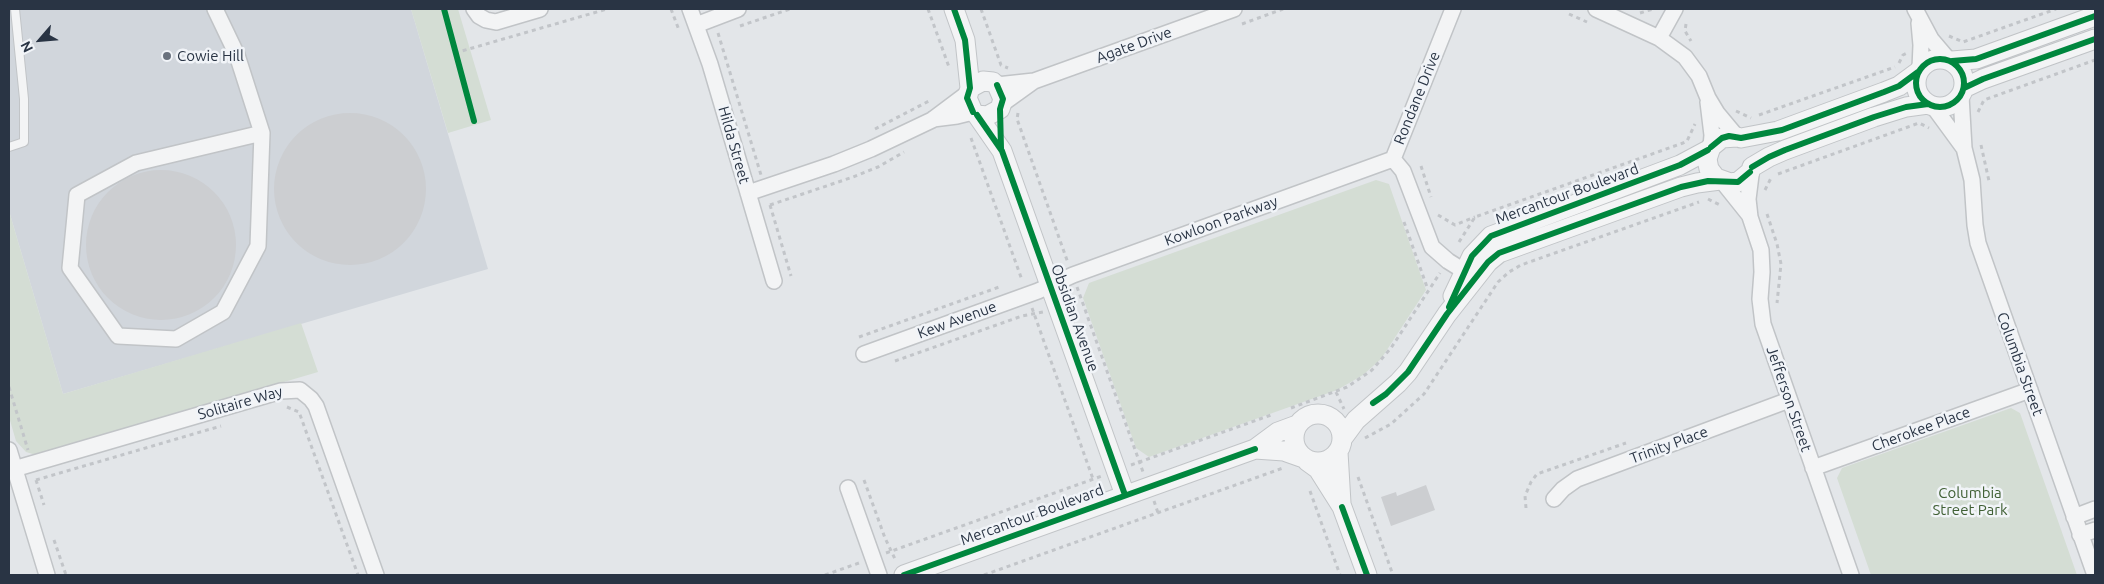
<!DOCTYPE html>
<style>
body{margin:0}
#map{position:relative;width:2104px;height:584px;overflow:hidden;background:#e3e6e9;font-family:Ubuntu,sans-serif}
canvas{display:block}
.frame{position:absolute;inset:0;border:10px solid #293444;pointer-events:none}
.north{position:absolute;left:15px;top:15px;width:50px;height:50px;-webkit-text-stroke:4px #f1f4f8;paint-order:stroke;rotate:243deg;font-size:14px;font-weight:700;line-height:20px;text-align:center;color:#293444}
.north::after{content:'';display:block;margin:auto;width:18px;height:22px;background:#293444;clip-path:polygon(50% 0,100% 100%,50% 72%,0 100%)}
</style>
<div id="map">
<canvas width="2104" height="584"></canvas>
<div class="frame"></div>
<div class="north">N</div>
</div>
<script>
const c = document.querySelector('canvas').getContext('2d');
c.lineJoin = 'round';
function paint(path, color) {
  c.fillStyle = color;
  c.fill(path, 'evenodd');
}
function poly(rows) {
  const path = new Path2D();
  for (const r of rows) {
    if (r.length === 3) {
      path.moveTo(r[0] + r[2], r[1]);
      path.arc(r[0], r[1], r[2], 0, 2 * Math.PI);
      continue;
    }
    path.moveTo(r[0], r[1]);
    for (let i = 2; i < r.length; i += 2) path.lineTo(r[i], r[i + 1]);
  }
  return path;
}
function trace(path, color, width, dash) {
  c.strokeStyle = color;
  c.lineWidth = width;
  c.lineCap = dash ? 'butt' : 'round';
  c.setLineDash(dash || []);
  c.stroke(path);
}
function drawText(font, color, halo, rows, align = 'center') {
  c.font = font + ' Ubuntu,sans-serif';
  c.lineWidth = 5;
  c.setLineDash([]);
  c.textBaseline = 'middle';
  c.strokeStyle = halo;
  c.fillStyle = color;
  for (const [text, x, y, turn = 0] of rows) {
    c.save();
    c.translate(x, y);
    c.rotate((+turn || 0) * Math.PI / 180);
    c.textAlign = isNaN(turn) ? turn : align;
    if (halo) c.strokeText(text, 0, 0);
    c.fillText(text, 0, 0);
    c.restore();
  }
}
const built = poly([
 [9,9,411,9,488,269,63,394,9,211]
]);
const green = poly([
 [411,9,458,9,491,120,448,133],
 [1376,180,1389,184,1426,290,1381,359,1363,375,1337,390,1149,457,1136,448,1083,298,1089,283],
 [9,211,63,394,301,323,318,372,36,455,26,452,16,441,9,417],
 [2011,408,2020,413,2077,575,1871,575,1837,478,1842,468]
]);
const building = poly([
 [350,189,76],
 [161,245,75],
 [1426,485,1435,510,1391,526,1381,497,1396,492,1397,496]
]);
const path = poly([
 [671,9,679,30],
 [928,9,949,67],
 [981,9,1001,65,1008,68],
 [1640,13,1653,9],
 [1569,14,1587,22],
 [1242,24,1283,9],
 [1686,24,1685,31,1691,41],
 [740,26,790,9],
 [718,33,761,175],
 [1949,36,1963,42,2056,9],
 [455,53,607,9],
 [1899,63,1903,55,1907,53],
 [1736,111,1751,118],
 [1978,112,1984,100,2095,60],
 [1018,113,1017,119,1068,263],
 [1759,115,1895,67],
 [875,129,929,101],
 [971,138,1022,280],
 [1981,145,1989,181],
 [1421,166,1431,197],
 [1778,174,1919,123,1929,128],
 [1765,190,1772,176],
 [1708,199,1720,205],
 [770,205,853,177,878,167,904,152],
 [770,205,791,276],
 [1767,214,1777,244,1781,264,1777,303],
 [1438,215,1455,225,1475,217],
 [1404,222,1428,290],
 [1459,242,1475,217,1683,143,1687,141,1695,124],
 [1077,287,1143,472],
 [1032,308,1093,479],
 [859,337,1002,286],
 [895,361,1022,316,1043,312],
 [9,387,28,450],
 [1336,392,1344,409],
 [287,407,299,412,358,575],
 [1291,408,1347,387,1372,370,1391,348,1440,273],
 [1365,438,1391,424,1424,394,1498,282,1509,272,1521,265,1699,202],
 [1131,465,1271,415],
 [1358,477,1393,575],
 [36,480,221,426],
 [36,480,44,505],
 [864,480,885,538,896,561],
 [1310,491,1340,575],
 [1154,501,1158,513],
 [1526,508,1525,496,1531,482,1537,474,1626,443],
 [54,540,66,575],
 [886,553,1102,476],
 [825,575,859,563],
 [984,575,1283,468]
]);
const service = poly([
 [9,147,24,142,24,99,15,9]
]);
const minor = poly([
 [215,9,237,55,262,133,258,246,223,312,176,339,118,336,70,268,77,195,136,163,262,133],
 [474,9,479,16,486,20,496,22,540,9],
 [690,9,710,64,774,281],
 [1453,9,1393,159,1403,171,1432,247,1448,261,1472,276],
 [1596,9,1659,38,1685,57,1699,76,1708,98,1717,113,1737,137,1741,138],
 [1915,9,1931,39,1948,59],
 [1919,23,1921,45,1920,68],
 [696,25,738,9],
 [1659,38,1675,9],
 [993,82,997,85,1034,81],
 [1961,96,1964,148,1972,180,1975,225,1978,243,2095,575],
 [1708,102,1712,135,1711,147],
 [1002,104,1034,81,1234,9],
 [1933,106,1963,147],
 [933,119,957,116,973,112,977,115],
 [1752,167,1748,199,1750,217,1761,250,1762,272,1760,299,1763,324,1851,575],
 [1722,181,1750,216],
 [748,193,834,164,871,149,932,120,968,93],
 [864,354,1038,291,1073,275,1393,159],
 [9,450,47,575],
 [1813,468,2030,390],
 [14,469,281,391,300,390,311,399,316,406,376,575],
 [848,488,879,575],
 [1554,499,1563,489,1577,479,1789,400],
 [2074,517,2095,509],
 [2080,535,2095,530]
]);
const tertiary = poly([
 [954,9,965,40,970,88],
 [1940,83,24],
 [1952,61,1976,59,2095,16],
 [1964,88,1983,79,2095,39],
 [973,112,967,98,970,88,983,81,993,82],
 [977,115,1002,151,1125,495],
 [977,115,987,116,1000,109,1003,99,997,85],
 [1737,137,1722,138,1711,147,1707,159,1709,169,1716,178,1730,183,1738,182,1750,172],
 [1741,138,1778,131,1884,92,1899,86,1918,72],
 [1752,167,1769,157,1785,150,1874,117,1906,107,1928,104],
 [1453,296,1472,256,1491,236,1680,165,1708,150],
 [1318,438,24],
 [1342,439,1356,420,1398,383,1408,372,1447,314,1488,262,1499,253,1681,187,1697,183,1720,180],
 [1255,449,1284,451,1301,457],
 [1338,452,1341,503],
 [1307,461,1318,469,1342,507,1367,575],
 [904,575,1255,449,1278,432,1297,425]
]);
const cycleway = poly([
 [444,9,474,121],
 [954,9,965,40,970,88,967,98,973,112],
 [1940,83,24],
 [1952,61,1976,59,2095,16],
 [997,85,1003,99,1000,109,1001,148],
 [1964,88,1983,79,2095,39],
 [977,115,1002,151,1125,495],
 [1711,147,1722,138,1729,136,1741,138,1782,130,1884,92,1899,86,1918,72],
 [1752,167,1769,157,1785,150,1874,117,1906,107,1928,104],
 [1449,307,1472,256,1491,236,1680,165,1708,150],
 [1373,403,1386,394,1408,372,1447,314,1488,262,1499,253,1681,187,1708,181,1738,182,1750,172],
 [1342,507,1367,575],
 [904,575,1255,449]
]);
const markers = [
 [167,56,5,"#6a727e"]
];
const streetNames = [
 ["Agate Drive",1134,45,-20],
 ["Rondane Drive",1417,98,-68],
 ["Hilda Street",734,145,74],
 ["Mercantour Boulevard",1567,194,-20],
 ["Kowloon Parkway",1221,221,-20],
 ["Obsidian Avenue",1075,318,70],
 ["Kew Avenue",957,320,-20],
 ["Columbia Street",2020,364,70],
 ["Jefferson Street",1789,399,71],
 ["Solitaire Way",240,403,-16],
 ["Cherokee Place",1921,429,-20],
 ["Trinity Place",1669,445,-20],
 ["Mercantour Boulevard",1032,515,-20]
];
const poiNames = [
 ["Cowie Hill",177,56]
];
const parkNames = [
 ["Columbia",1970,493],
 ["Street Park",1970,510]
];
paint(built, '#d1d6dc');
paint(green, '#d4ddd4');
paint(building, '#ccced1');
trace(service, '#c1c4c7', 10);
trace(minor, '#c1c4c7', 18);
trace(tertiary, '#c1c4c7', 21);
trace(path, '#c2c5c9', 3, [4, 4]);
trace(service, '#f3f4f5', 8);
trace(minor, '#f3f4f5', 15);
trace(tertiary, '#f3f4f5', 19);
trace(cycleway, '#00873e', 6);
for (const [x, y, r, color] of markers) {
  const dot = new Path2D();
  dot.arc(x, y, r, 0, 2 * Math.PI);
  c.fillStyle = color;
  c.fill(dot);
  trace(dot, '#f1f4f8', 2);
}
drawText('15px', '#293444', '#f1f4f8', streetNames);
drawText('15px', '#293444', '#f1f4f8', poiNames, 'left');
drawText('15px', '#406035', '#f1f4f8', parkNames);
</script>
